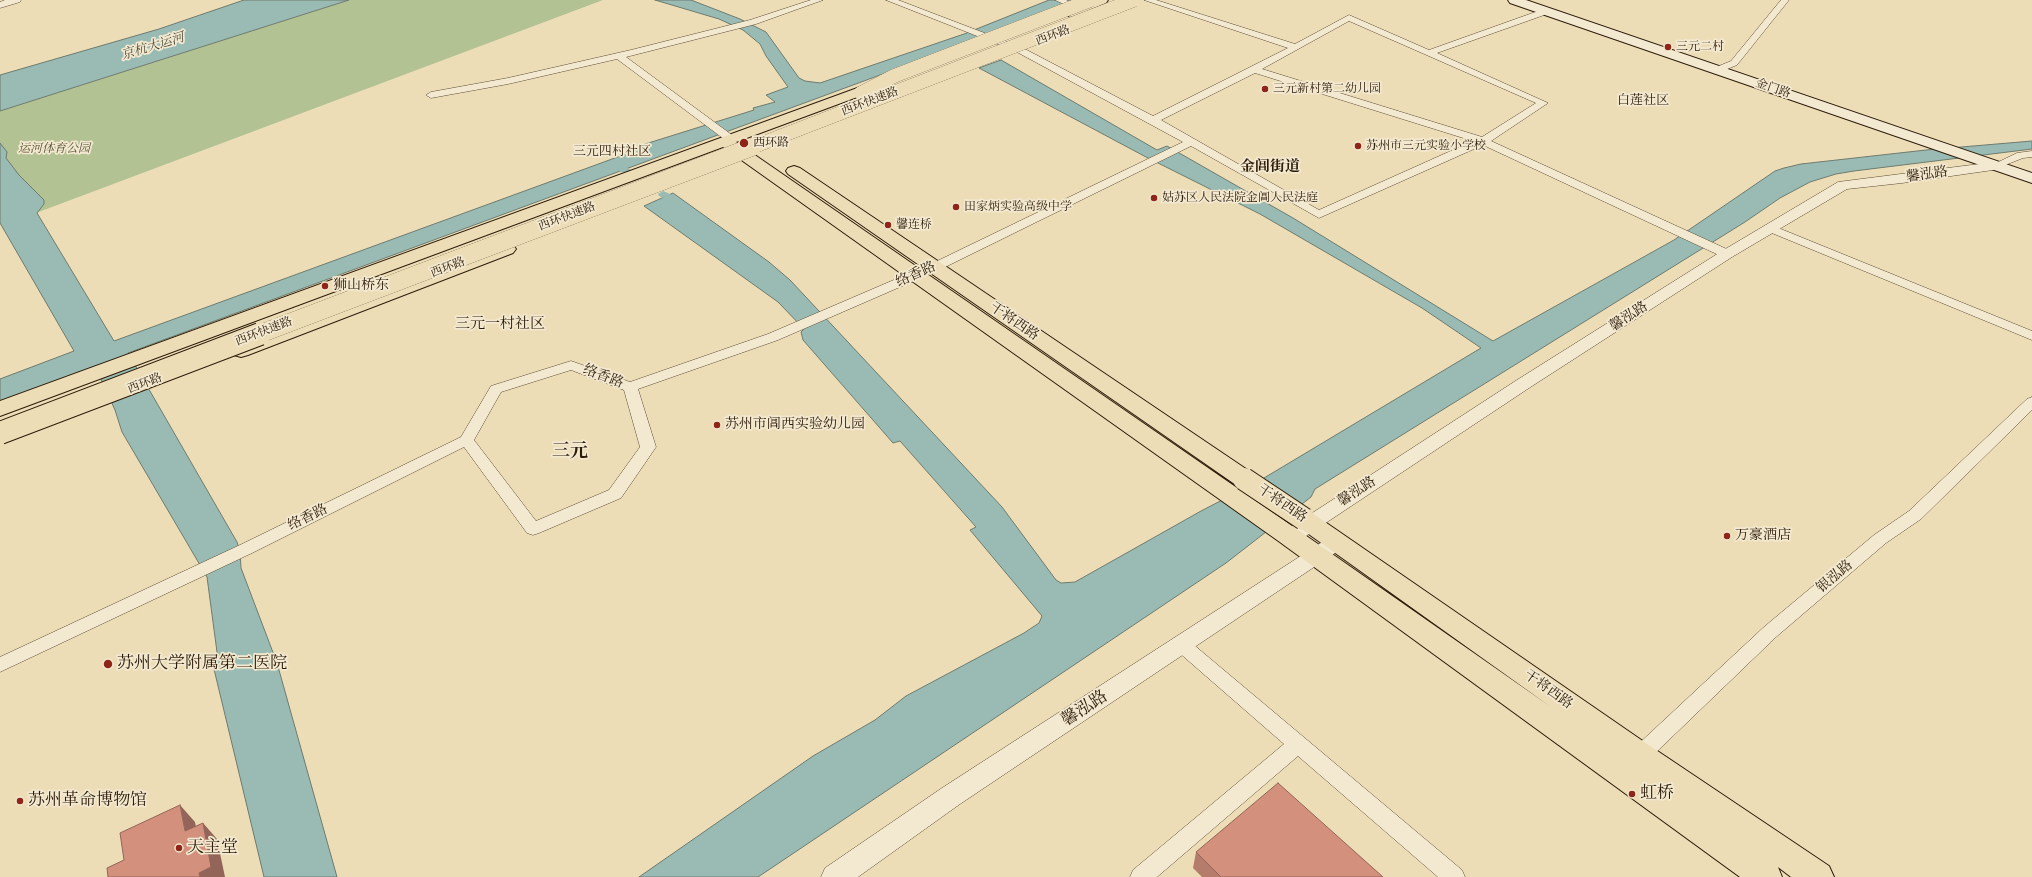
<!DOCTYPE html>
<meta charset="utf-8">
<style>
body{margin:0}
canvas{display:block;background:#ecddb7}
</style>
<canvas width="2032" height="877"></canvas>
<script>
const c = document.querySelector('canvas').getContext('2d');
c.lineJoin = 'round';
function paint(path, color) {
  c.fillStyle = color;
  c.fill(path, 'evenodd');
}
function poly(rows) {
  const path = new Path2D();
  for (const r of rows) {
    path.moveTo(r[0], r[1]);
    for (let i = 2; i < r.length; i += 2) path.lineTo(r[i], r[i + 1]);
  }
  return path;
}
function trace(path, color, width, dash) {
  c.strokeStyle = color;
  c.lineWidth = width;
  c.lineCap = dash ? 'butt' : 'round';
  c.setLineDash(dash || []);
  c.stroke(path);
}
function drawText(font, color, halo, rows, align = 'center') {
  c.font = font + ' Cardo,"Noto Serif SC",serif';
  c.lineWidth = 3.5;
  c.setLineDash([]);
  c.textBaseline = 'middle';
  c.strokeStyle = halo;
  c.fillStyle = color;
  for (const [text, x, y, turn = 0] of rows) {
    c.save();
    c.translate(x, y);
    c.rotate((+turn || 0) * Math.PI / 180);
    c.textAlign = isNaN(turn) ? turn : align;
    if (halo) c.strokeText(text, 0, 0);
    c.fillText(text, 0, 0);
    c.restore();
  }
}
const green = poly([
 [349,0,603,0,36,213,0,218,0,111]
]);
const water = poly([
 [244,0,349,0,0,111,0,75,159,29,244,0],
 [655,0,691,0,740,19,766,32,799,78,805,81,820,83,964,34,1049,0,1075,0,991,34,128,353,237,542,240,551,241,568,277,663,337,877,264,877,213,665,217,652,207,577,122,432,115,410,95,366,0,402,0,379,74,351,0,223,0,143,7,152,6,158,19,175,44,200,44,204,37,213,114,341,623,155,642,145,754,110,753,108,775,102,766,95,788,87,766,56,760,44,743,30,719,19,655,0],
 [1001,60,1157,150,1167,146,1293,218,1493,341,1674,240,1775,171,1784,168,1801,164,1926,150,2032,141,2032,149,1854,171,1836,174,1810,182,1780,198,1745,222,1315,489,1311,497,1226,563,758,877,639,877,813,756,875,720,906,696,1024,633,1039,623,1042,616,970,530,976,527,900,441,893,443,803,340,801,332,804,329,778,302,644,206,673,193,769,262,790,280,1002,507,1056,580,1061,583,1075,582,1201,511,1259,481,1481,348,1422,308,1260,214,1146,157,979,68,1001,60]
]);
const canal = poly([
 [624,167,630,169,631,171,630,173,620,172,619,170,620,168,624,167],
 [663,191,670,194,671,196,670,198,666,199,659,196,658,194,663,191]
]);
const minor = poly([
 [811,0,823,0,756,24,626,57,736,138,737,140,732,143,728,142,617,59,508,84,431,98,426,95,431,92,508,78,631,50,750,20,811,0],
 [886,0,898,0,1021,47,1153,116,1288,48,1144,0,1156,0,1295,44,1349,15,1429,50,1541,10,1547,10,1547,14,1437,53,1548,103,1491,141,1731,251,1733,254,1731,257,1723,257,1483,145,1319,218,1191,146,939,270,778,340,638,389,656,447,621,498,539,533,533,535,527,533,464,447,252,553,0,672,0,657,240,545,461,437,491,386,571,361,630,382,768,334,931,264,1183,142,1015,51,886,0],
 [1349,21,1536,103,1482,137,1262,69,1349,21],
 [1255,73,1473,141,1319,210,1161,120,1255,73],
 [571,370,624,390,640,447,609,490,536,521,474,440,501,392,571,370],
 [1055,0,1066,0,1088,10,1084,13,1081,12,1055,0],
 [1781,0,1789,0,1737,65,1720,72,1714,72,1714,68,1731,61,1781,0],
 [2032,151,2032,157,2023,158,1995,169,1990,166,2017,153,2032,151],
 [1771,225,2032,331,2032,340,1767,231,1765,229,1771,225],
 [2032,397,2032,410,1921,519,1886,543,1776,637,1647,761,1640,764,1633,761,1630,755,1633,749,1764,627,1874,535,1909,511,2027,399,2032,397],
 [1182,638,1188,640,1462,870,1465,877,1438,877,1298,756,1157,877,1130,877,1133,870,1284,744,1176,650,1173,645,1176,640,1182,638]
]);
const tertiary = poly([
 [5,0,21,0,20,2,0,8,0,2,5,0],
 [1995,162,2000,163,2002,166,2000,169,1902,183,1847,189,1732,257,1529,388,1297,542,1290,545,1283,542,1280,537,1283,532,1517,380,1722,251,1838,182,1995,162],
 [1337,534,1344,537,1348,542,1344,547,960,804,858,877,821,877,825,868,942,788,1330,537,1337,534]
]);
const secondary = poly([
 [1508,0,1526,0,2032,173,2032,183,1510,3,1508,0]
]);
const primary = poly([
 [1091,0,1108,0,1106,3,1074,16,1070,17,1064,13,1066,10,1091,0],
 [882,79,887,80,889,83,887,86,736,142,1295,528,1551,707,1296,525,1292,519,1296,513,1304,511,1312,513,1650,746,1829,866,1834,877,1791,877,1778,867,1782,877,1740,877,1277,540,723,147,0,416,0,401,882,79],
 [794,166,800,168,1252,473,1255,479,1252,485,1244,487,1236,485,788,174,786,171,788,168,794,166]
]);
const trunk = poly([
 [507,244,513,245,516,249,513,253,248,355,241,357,234,355,231,351,234,347,507,244]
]);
const primaryBridge = poly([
 [1244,479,1304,519]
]);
const trunkBridgeFar2 = poly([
 [861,93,894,76,1091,0],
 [750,148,1134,0]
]);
const trunkBridgeFar1 = poly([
 [257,335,752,147]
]);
const trunkBridge = poly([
 [0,433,260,334]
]);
const wall = poly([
 [1196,852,1383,877,1202,877,1193,868]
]);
const shadedWall = poly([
 [180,805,195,822,200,847,185,831],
 [203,823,217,839,225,877,200,877,199,873]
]);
const building = poly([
 [1278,783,1383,877,1221,877,1196,852,1278,783],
 [180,805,185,831,203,823,211,867,199,873,200,877,108,877,107,868,124,860,120,833,180,805]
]);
const markers = [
 [1668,47,4,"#8f2418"],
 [1265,89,4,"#8f2418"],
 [744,143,5,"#8f2418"],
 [1358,146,4,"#8f2418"],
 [1154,198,4,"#8f2418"],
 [956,207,4,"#8f2418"],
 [888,225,4,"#8f2418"],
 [325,286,4,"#8f2418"],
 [717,425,4,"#8f2418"],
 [1727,536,4,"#8f2418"],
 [108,664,5,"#8f2418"],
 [1632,794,4,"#8f2418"],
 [20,801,4,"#8f2418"],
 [179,848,4,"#8f2418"]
];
const farStreetnames = [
 ["西环路",1053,36,-21],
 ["金门路",1773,89,19],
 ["西环快速路",870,102,-21],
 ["西环快速路",567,217,-21],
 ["西环路",448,268,-21],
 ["西环快速路",264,332,-21],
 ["西环路",145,384,-21]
];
const farPoinames = [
 ["三元二村",1676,47],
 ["三元新村第二幼儿园",1273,89],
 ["西环路",753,143],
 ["苏州市三元实验小学校",1366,146],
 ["姑苏区人民法院金阊人民法庭",1162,198],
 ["田家炳实验高级中学",964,207],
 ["馨连桥",896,225]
];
const farParknames = [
 ["运河体育公园",54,149]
];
const farWaternames = [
 ["京杭大运河",153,47,-17]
];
const farNeighbourhoodnames = [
 ["白莲社区",1643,101],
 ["三元四村社区",612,152]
];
const streetNames = [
 ["馨泓路",1927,175,-8],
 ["络香路",916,275,-24],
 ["馨泓路",1629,317,-33],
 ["干将西路",1014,322,34],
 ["络香路",603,377,21],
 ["馨泓路",1357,492,-33],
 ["干将西路",1282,504,34],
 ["络香路",308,518,-26],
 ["银泓路",1835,577,-40],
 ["干将西路",1548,690,35]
];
const poiNames = [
 ["狮山桥东",333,286],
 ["苏州市阊西实验幼儿园",725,425],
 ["万豪酒店",1735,536]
];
const farDistrictnames = [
 ["金阊街道",1270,168]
];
const neighbourhoodNames = [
 ["三元一村社区",500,325]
];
const nearPoinames = [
 ["苏州大学附属第二医院",117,664],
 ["虹桥",1640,794],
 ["苏州革命博物馆",28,801],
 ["天主堂",187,848]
];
const nearStreetnames = [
 ["馨泓路",1085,709,-33]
];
const districtNames = [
 ["三元",570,452]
];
paint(green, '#b2c293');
paint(water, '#99bbb3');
trace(water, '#6e7b6f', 1);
paint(canal, '#99bbb3');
trace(minor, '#5d4c34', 1);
trace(tertiary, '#5d4c34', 1);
trace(secondary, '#2d1c09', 2);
trace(primary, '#2d1c09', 2);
trace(trunk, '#2d1c09', 2);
paint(minor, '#f3e9d0');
paint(tertiary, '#f3e9d0');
paint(secondary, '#f3e9d0');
paint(primary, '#ecddb7');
paint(trunk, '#ecddb7');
trace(primaryBridge, '#2d1c09', 24, []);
trace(trunkBridgeFar2, '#2d1c09', 14, []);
trace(trunkBridgeFar1, '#2d1c09', 18, []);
trace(trunkBridge, '#2d1c09', 24, []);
trace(primaryBridge, '#ecddb7', 22);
trace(trunkBridgeFar2, '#ecddb7', 14);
trace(trunkBridgeFar1, '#ecddb7', 18);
trace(trunkBridge, '#ecddb7', 22);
paint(wall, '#b57c6c');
paint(shadedWall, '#936558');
paint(building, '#d2907d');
trace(building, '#936558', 1);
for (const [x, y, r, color] of markers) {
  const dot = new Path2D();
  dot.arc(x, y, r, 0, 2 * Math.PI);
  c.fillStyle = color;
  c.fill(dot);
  trace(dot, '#f3e9d0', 1.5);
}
drawText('12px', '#2d1c09', '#f3e9d0', farStreetnames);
drawText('12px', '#2d1c09', '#f3e9d0', farPoinames, 'left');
drawText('italic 12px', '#554e32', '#f3e9d0', farParknames);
drawText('italic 13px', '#4d4c3c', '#f3e9d0', farWaternames);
drawText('13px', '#2d1c09', '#f3e9d0', farNeighbourhoodnames);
drawText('14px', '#2d1c09', '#f3e9d0', streetNames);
drawText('14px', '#2d1c09', '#f3e9d0', poiNames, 'left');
drawText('bold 15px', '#2d1c09', '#f3e9d0', farDistrictnames);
drawText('15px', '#2d1c09', '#f3e9d0', neighbourhoodNames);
drawText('17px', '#2d1c09', '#f3e9d0', nearPoinames, 'left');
drawText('17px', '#2d1c09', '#f3e9d0', nearStreetnames);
drawText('bold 18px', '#2d1c09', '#f3e9d0', districtNames);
</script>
